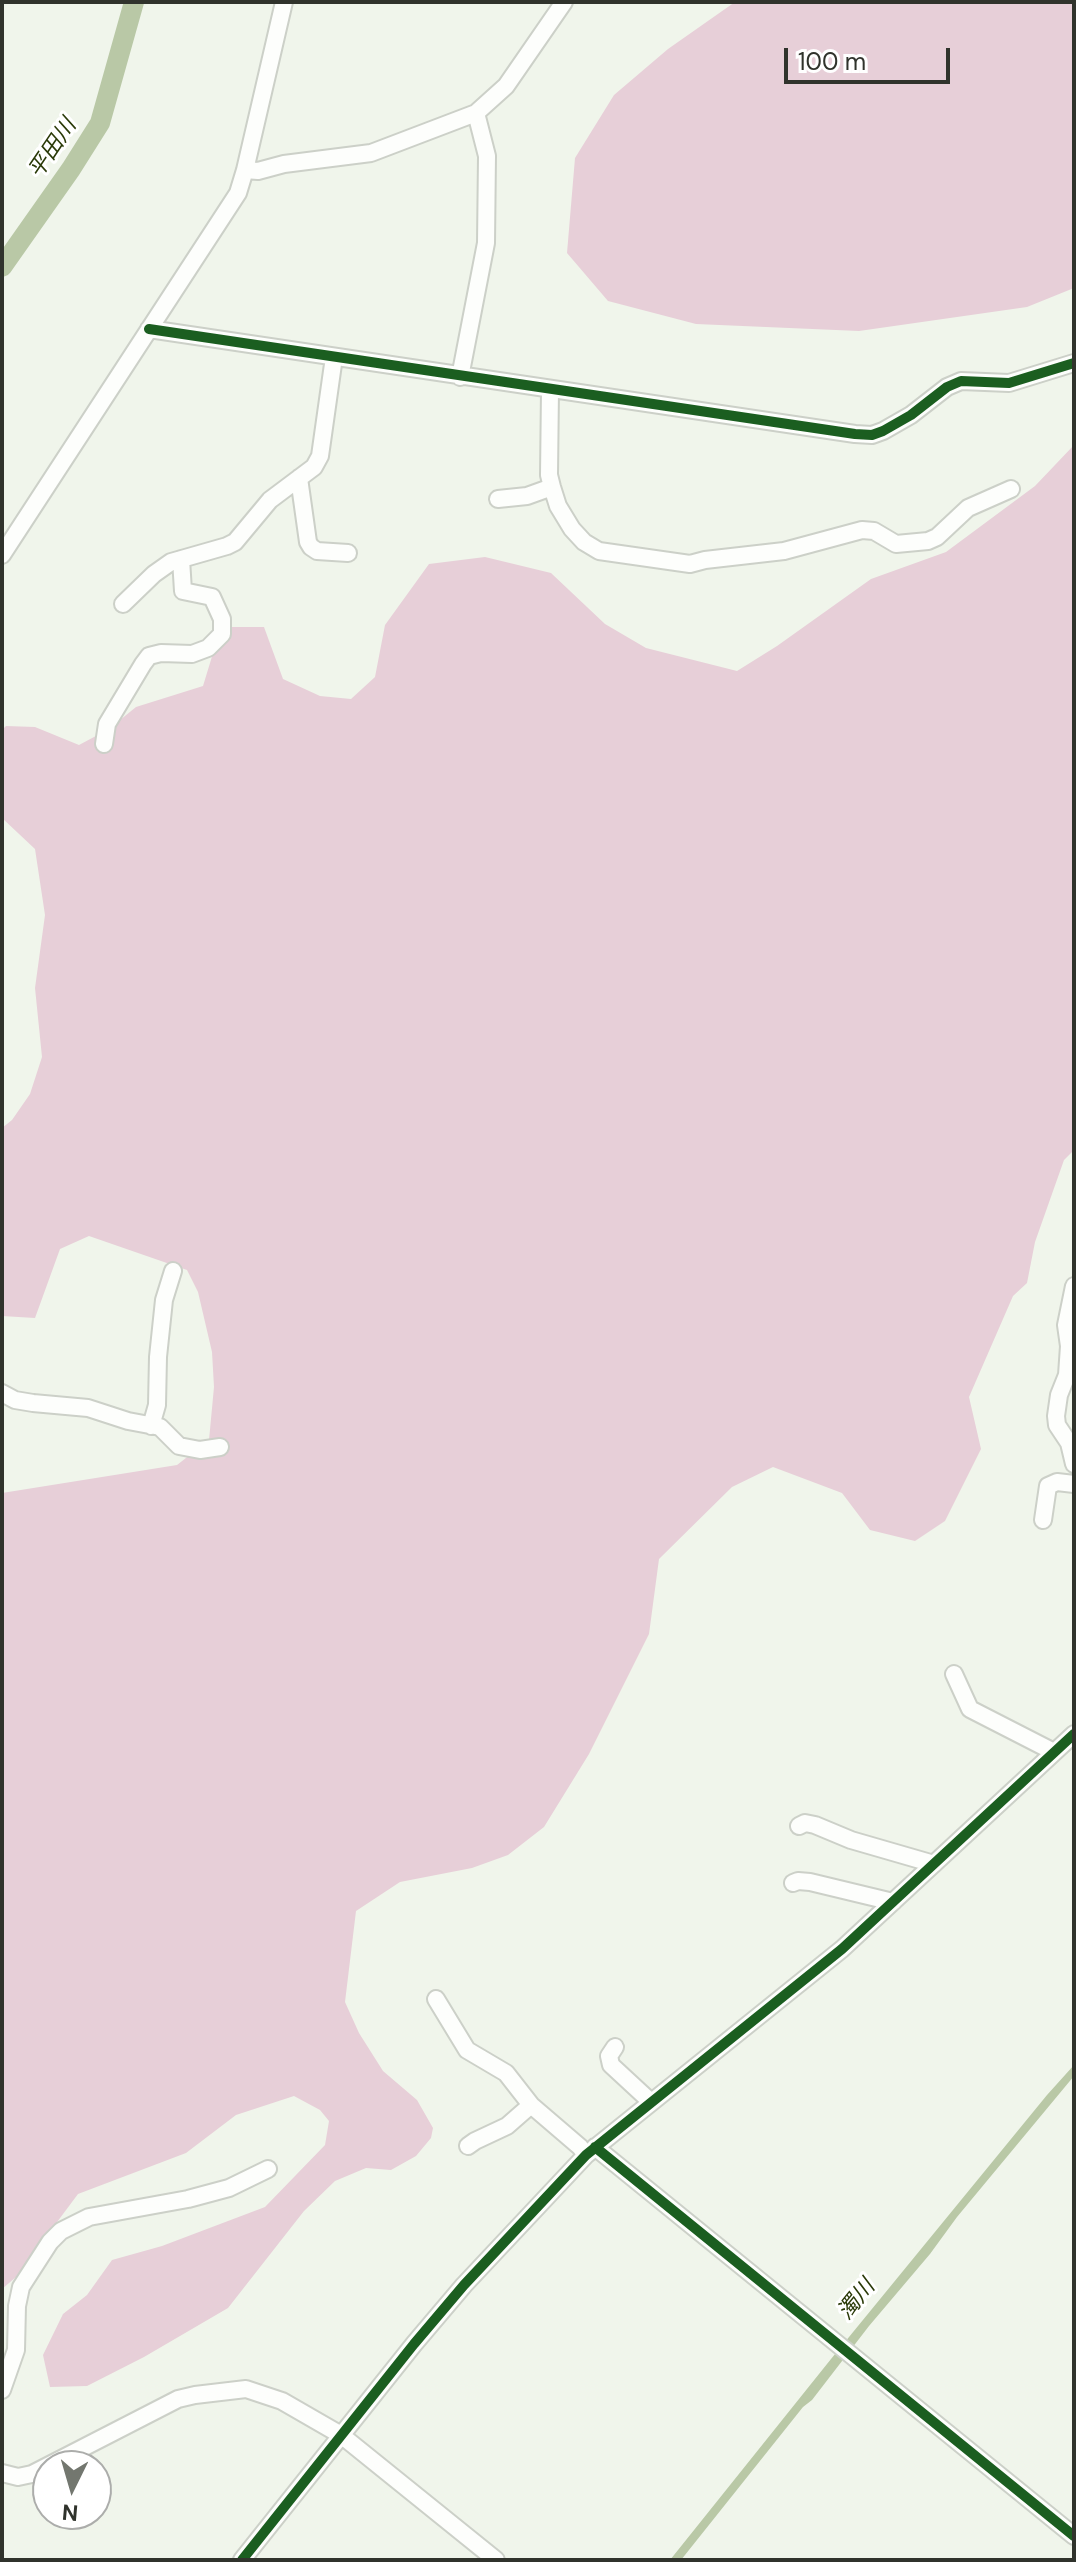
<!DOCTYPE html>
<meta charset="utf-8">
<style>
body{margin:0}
#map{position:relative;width:1076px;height:2562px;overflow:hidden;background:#f0f5eb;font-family:"DM Sans",sans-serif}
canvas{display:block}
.frame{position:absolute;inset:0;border:4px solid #30332c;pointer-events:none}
.north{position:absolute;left:32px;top:2450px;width:80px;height:80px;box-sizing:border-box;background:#fff;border:2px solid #acadab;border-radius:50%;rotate:185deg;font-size:22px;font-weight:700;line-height:32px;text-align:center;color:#30332c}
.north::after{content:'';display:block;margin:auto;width:28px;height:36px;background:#73776f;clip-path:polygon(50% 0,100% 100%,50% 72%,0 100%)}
.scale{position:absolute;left:784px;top:48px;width:166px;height:36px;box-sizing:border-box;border:4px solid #30332c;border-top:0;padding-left:10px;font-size:24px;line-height:28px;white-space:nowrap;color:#30332c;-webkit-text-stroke:6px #fff;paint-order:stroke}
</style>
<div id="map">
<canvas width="1076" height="2562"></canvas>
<div class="frame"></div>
<div class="north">N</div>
<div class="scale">100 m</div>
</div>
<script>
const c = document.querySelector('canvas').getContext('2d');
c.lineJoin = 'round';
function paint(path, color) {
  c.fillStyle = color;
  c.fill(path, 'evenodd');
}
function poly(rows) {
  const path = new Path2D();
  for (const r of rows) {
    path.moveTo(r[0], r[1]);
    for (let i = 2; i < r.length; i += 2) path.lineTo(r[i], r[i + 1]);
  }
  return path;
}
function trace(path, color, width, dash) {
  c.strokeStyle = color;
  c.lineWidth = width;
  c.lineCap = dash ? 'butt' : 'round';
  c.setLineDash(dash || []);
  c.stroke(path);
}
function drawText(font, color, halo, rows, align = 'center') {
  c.font = font + ' "DM Sans","Noto Sans JP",sans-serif';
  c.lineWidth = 6;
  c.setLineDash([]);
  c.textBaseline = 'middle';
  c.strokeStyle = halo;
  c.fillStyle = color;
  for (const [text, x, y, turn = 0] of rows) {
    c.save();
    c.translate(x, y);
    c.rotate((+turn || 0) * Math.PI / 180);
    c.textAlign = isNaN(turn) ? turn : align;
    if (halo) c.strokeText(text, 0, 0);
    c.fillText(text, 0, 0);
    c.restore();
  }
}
const forest = poly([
 [735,2,1074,2,1074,288,1027,307,859,331,696,324,608,301,567,253,575,158,614,95,668,49],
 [1074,445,1074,1150,1064,1160,1035,1242,1027,1283,1013,1296,969,1397,981,1449,945,1521,915,1541,870,1530,842,1493,773,1467,732,1487,659,1559,649,1634,589,1754,544,1827,508,1855,472,1868,400,1882,356,1911,345,2002,359,2033,383,2071,417,2100,433,2128,431,2138,416,2156,391,2170,366,2168,335,2181,304,2211,228,2308,144,2357,87,2386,50,2387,43,2355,63,2314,87,2295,112,2260,162,2246,265,2207,325,2145,329,2121,320,2110,294,2096,236,2115,186,2153,78,2194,16,2277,2,2289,2,1493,177,1465,209,1440,214,1387,212,1352,198,1292,187,1270,89,1236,60,1249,35,1318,2,1316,2,1128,12,1120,30,1094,42,1057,35,988,45,915,35,849,2,818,2,730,6,726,35,727,79,745,109,729,136,707,203,686,221,627,264,627,283,679,320,696,351,699,375,677,385,625,429,564,485,557,551,573,605,624,646,648,737,671,777,646,871,579,946,552,1035,486]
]);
const water = poly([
 [1074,2065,1074,2076,957,2217,930,2254,869,2326,812,2400,803,2407,681,2560,670,2560,831,2359,1047,2095]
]);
const river = poly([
 [2,267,71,169,100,123,134,2]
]);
const minor = poly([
 [245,170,258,171,284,164,371,153,476,113,506,86,564,2],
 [149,329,855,434,872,435,883,431,911,415,947,387,961,381,1009,383,1074,363],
 [460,377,486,243,487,156,476,113],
 [550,390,549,475,552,487,558,506,572,529,584,542,599,551,690,564,705,560,784,551,862,530,874,531,896,544,928,541,937,537,968,508,1011,489],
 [299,478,308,542,311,547,317,551,348,553],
 [498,499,527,496,552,487],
 [2,555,238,193,245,170,284,2],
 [123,604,154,574,171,562,227,546,235,542,270,500,314,467,320,456,334,357],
 [104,744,107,724,143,664,149,656,161,653,192,654,208,648,222,634,222,619,212,597,183,591,181,559],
 [1074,1286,1066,1325,1069,1346,1067,1375,1059,1395,1056,1416,1057,1425,1069,1443,1074,1464],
 [2,1393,15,1400,33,1403,88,1408,128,1421,160,1427,179,1446,200,1450,220,1447],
 [151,1426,157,1405,158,1357,164,1300,173,1271],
 [1043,1520,1048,1486,1057,1482,1074,1484],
 [954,1674,970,1709,1054,1752],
 [799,1826,805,1823,815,1825,851,1840,934,1864],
 [793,1883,798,1881,810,1882,893,1902],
 [436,1999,467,2050,506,2073,531,2105,580,2147,586,2155],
 [615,2047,609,2056,611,2065,651,2102],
 [468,2146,475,2141,507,2126,531,2105],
 [595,2147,1074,2536],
 [2,2390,16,2350,17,2306,21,2287,50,2242,61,2231,89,2217,188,2199,229,2188,268,2169],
 [2,2473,18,2477,32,2474,178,2399,195,2395,246,2389,282,2401,341,2435,496,2560],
 [242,2560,414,2344,464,2285,586,2155,842,1949,1074,1734]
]);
const cycleway = poly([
 [149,329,855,434,872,435,883,431,911,415,947,387,961,381,1009,383,1074,363],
 [595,2147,1074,2536],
 [242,2560,414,2344,464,2285,586,2155,842,1949,1074,1734]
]);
const waterNames = [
 ["平田川",53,149,-56],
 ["濁川",857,2300,-51]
];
paint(forest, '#e7cfd8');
paint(water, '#b9c8a6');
trace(river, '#b9c8a6', 20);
trace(minor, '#ccd0c8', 20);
trace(minor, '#fdfefc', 16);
trace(cycleway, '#1b5e20', 10);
drawText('italic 22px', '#2a3a08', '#fff', waterNames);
</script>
